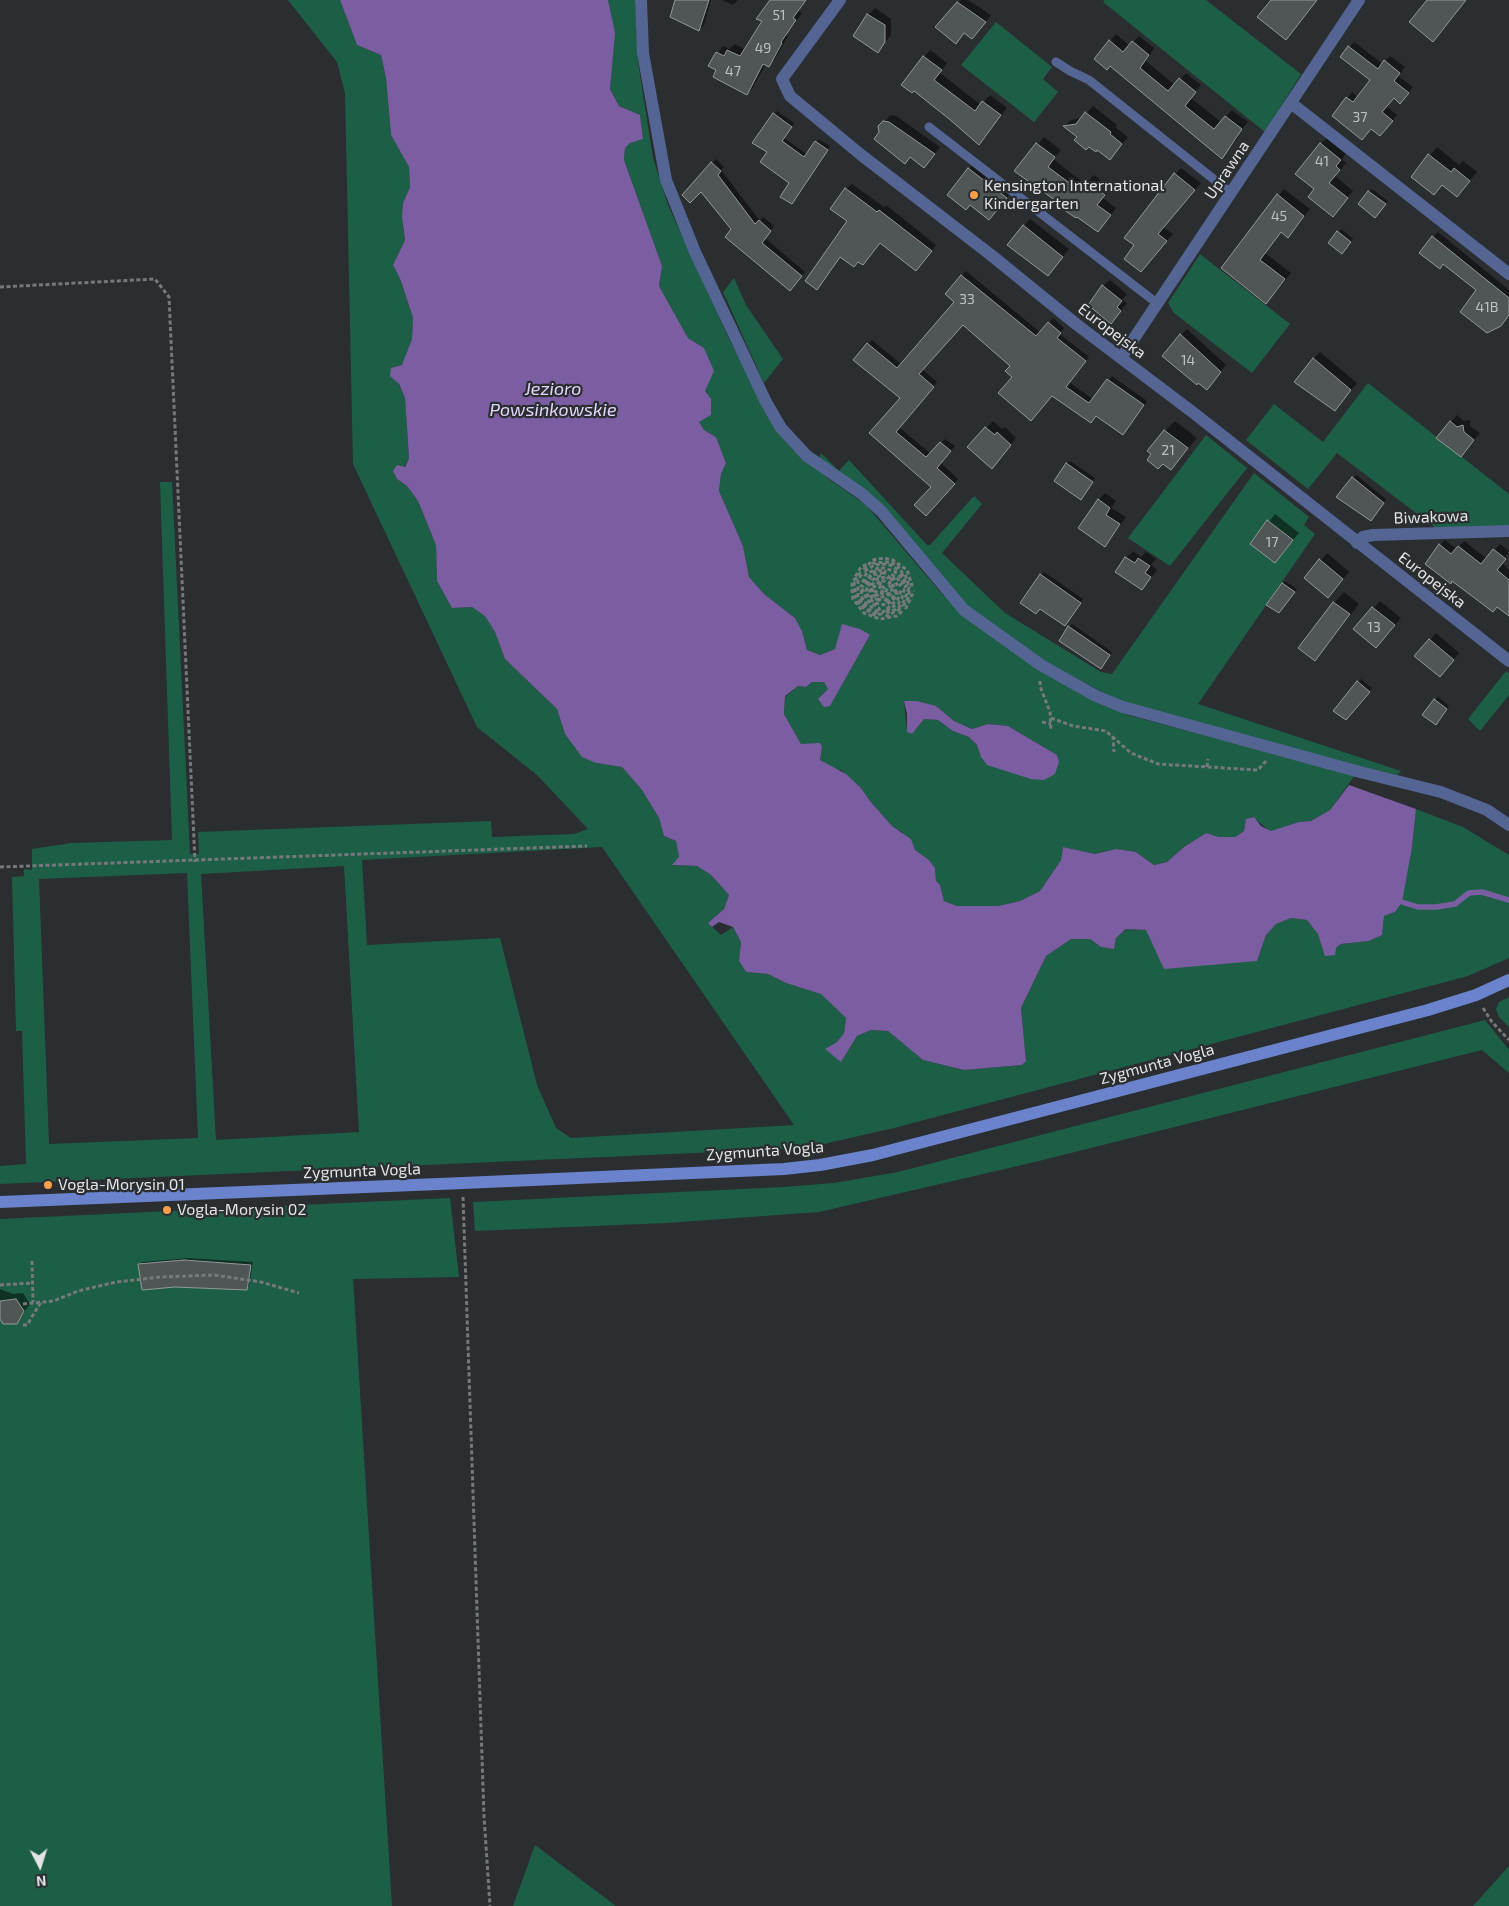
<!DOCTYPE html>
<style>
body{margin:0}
#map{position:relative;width:1509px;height:1906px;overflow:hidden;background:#2a2e30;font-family:"Exo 2",sans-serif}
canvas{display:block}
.north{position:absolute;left:15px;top:1841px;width:50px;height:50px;-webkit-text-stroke:4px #2a2e30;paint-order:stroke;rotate:175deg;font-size:14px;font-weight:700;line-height:20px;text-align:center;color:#e2e4e6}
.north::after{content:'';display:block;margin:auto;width:18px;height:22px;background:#e2e4e6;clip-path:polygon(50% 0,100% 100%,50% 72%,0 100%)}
</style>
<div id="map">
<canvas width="1509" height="1906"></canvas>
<div class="north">N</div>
</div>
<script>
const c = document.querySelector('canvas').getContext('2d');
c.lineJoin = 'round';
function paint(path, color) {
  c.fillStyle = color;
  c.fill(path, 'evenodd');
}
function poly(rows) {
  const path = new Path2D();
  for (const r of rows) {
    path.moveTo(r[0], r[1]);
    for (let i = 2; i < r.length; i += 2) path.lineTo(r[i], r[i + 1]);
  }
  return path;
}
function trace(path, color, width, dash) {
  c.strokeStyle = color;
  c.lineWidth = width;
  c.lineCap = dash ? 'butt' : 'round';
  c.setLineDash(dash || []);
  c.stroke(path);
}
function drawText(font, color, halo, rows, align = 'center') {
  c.font = font + ' "Exo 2",sans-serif';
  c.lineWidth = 4.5;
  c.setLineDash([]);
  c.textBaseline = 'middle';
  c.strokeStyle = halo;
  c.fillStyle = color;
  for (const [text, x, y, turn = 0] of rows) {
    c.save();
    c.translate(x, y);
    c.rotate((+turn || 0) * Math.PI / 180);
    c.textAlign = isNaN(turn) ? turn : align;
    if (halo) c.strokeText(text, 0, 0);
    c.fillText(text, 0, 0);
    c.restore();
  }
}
const green = poly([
 [288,0,340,0,357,45,381,55,386,78,391,135,409,167,410,187,403,203,402,217,405,240,393,265,401,281,413,318,412,339,405,360,402,365,391,368,405,398,409,458,397,479,407,486,418,501,436,545,437,581,452,608,472,607,485,615,495,632,505,659,557,709,565,734,596,763,622,767,642,790,659,818,664,836,676,841,679,857,673,865,697,866,711,875,729,895,724,909,708,923,721,935,733,927,741,942,739,961,746,972,768,974,786,983,822,994,846,1018,844,1033,837,1042,841,1062,857,1036,871,1030,888,1031,923,1060,964,1070,1022,1065,1026,1061,1021,1008,1046,956,1071,939,1090,939,1101,947,1114,949,1116,938,1127,929,1146,930,1257,961,1266,935,1276,924,1291,918,1307,920,1318,934,1336,948,1341,944,1369,941,1382,935,1384,916,1395,912,1412,847,1416,809,1463,827,1509,855,1509,958,1468,976,894,1128,806,1148,0,1184,0,1166,26,1164,22,1031,16,1031,12,877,24,876,24,869,32,870,32,849,71,843,172,840,160,482,172,482,190,854,199,854,198,832,491,821,492,837,574,834,588,829,537,775,477,727,353,464,345,93,337,62],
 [602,847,794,1125,571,1138,556,1128,537,1085,500,938,367,945,362,860],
 [344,866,359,1132,216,1140,201,874],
 [187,873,198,1138,49,1144,39,879],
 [608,0,635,0,638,62,653,158,668,205,728,337,773,426,793,450,830,480,866,505,942,594,989,634,1101,704,1131,716,1355,775,1330,810,1311,821,1299,822,1271,832,1253,817,1246,819,1244,831,1235,837,1219,837,1206,833,1184,847,1167,862,1154,865,1136,852,1116,849,1095,854,1063,847,1061,860,1040,891,1020,901,998,906,957,906,944,901,940,885,936,881,935,868,929,860,915,850,902,832,892,826,870,801,861,788,841,770,833,769,820,760,822,747,801,744,784,714,785,697,798,686,806,687,812,682,824,682,829,689,821,695,830,706,870,635,820,655,807,650,802,631,795,618,764,594,749,577,743,546,719,491,721,474,726,463,716,437,704,430,698,422,705,391,704,348,688,338,659,286,662,266,624,160,625,148,630,143,643,138,640,115,619,106,610,89,614,33],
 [904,701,936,706,954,721,972,729,988,724,1008,726,1057,755,981,757,977,745,969,737,953,731,938,720,924,719,912,734,907,732],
 [1105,0,1206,0,1301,74,1265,132,1103,2],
 [996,22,1052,67,1043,79,1058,92,1034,122,961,65],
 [1200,254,1290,324,1252,373,1174,313,1168,303],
 [734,278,746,305,783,359,764,383,723,292],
 [1368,383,1509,494,1509,525,1437,529,1337,453,1308,489,1246,440,1274,404,1323,442],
 [1206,435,1247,468,1170,566,1128,538],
 [821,453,839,471,849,460,927,545,930,545,974,496,982,504,942,553,1005,613,1101,672,1112,674,1254,473,1309,517,1304,525,1315,534,1198,704,1401,771,1397,775,1355,765,1129,705,1100,691,1044,660,965,605,922,554,819,459],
 [1506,671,1509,673,1509,695,1480,731,1468,719],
 [1509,997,1509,1027,1499,1017,1496,1009,1499,1002],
 [1485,1020,1509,1050,1509,1073,1482,1050,1035,1162,819,1212,667,1223,475,1231,473,1202,783,1187,834,1183,898,1172],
 [450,1198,459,1277,353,1279,392,1906,0,1906,0,1219],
 [535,1845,616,1906,513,1906],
 [1509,1866,1509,1906,1473,1906]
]);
const water = poly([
 [340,0,608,0,615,33,610,89,619,106,640,115,643,139,630,143,625,148,624,160,662,266,659,286,688,338,704,348,714,371,705,391,711,399,711,415,699,422,704,430,716,437,726,463,721,474,719,491,743,546,749,577,764,594,795,618,802,631,807,650,820,655,835,649,842,624,860,629,870,635,830,706,824,707,818,699,828,689,824,682,812,682,806,687,798,686,785,696,784,714,801,744,820,743,822,747,820,760,846,774,861,788,870,801,892,826,911,839,915,850,929,860,935,868,936,881,940,885,944,901,957,906,998,906,1020,901,1040,891,1061,860,1063,847,1095,854,1116,849,1136,852,1154,865,1167,862,1184,847,1206,833,1219,837,1235,837,1244,831,1246,819,1254,817,1261,826,1271,831,1299,822,1311,821,1330,810,1349,785,1416,809,1412,847,1402,902,1395,912,1384,916,1382,935,1369,941,1341,944,1336,948,1335,955,1325,956,1318,934,1307,920,1291,918,1276,924,1266,935,1257,961,1164,969,1146,930,1126,929,1116,938,1114,949,1101,947,1090,939,1071,939,1046,956,1021,1008,1026,1061,1022,1065,964,1070,923,1060,888,1031,871,1030,857,1036,841,1062,825,1049,837,1042,844,1033,846,1018,821,994,786,983,768,974,746,972,739,961,741,942,733,927,719,922,712,927,708,923,724,909,729,895,711,875,697,866,672,865,679,857,676,841,664,836,659,818,642,790,622,767,596,763,582,757,565,734,557,709,505,659,495,632,485,616,472,607,452,608,437,581,436,545,418,501,407,486,397,479,393,471,397,465,405,467,409,458,405,398,399,384,390,376,391,368,402,365,412,339,413,318,401,281,393,265,405,240,402,217,403,203,410,187,409,167,391,135,386,78,381,55,357,45],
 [904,701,917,701,936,706,954,721,972,729,988,724,1008,726,1057,755,1059,762,1055,774,1044,780,1031,779,987,765,981,757,977,745,969,737,953,731,938,720,924,719,912,734,907,732,907,714]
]);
const shadow = poly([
 [676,0,711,0,704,25,699,30],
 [722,0,738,0,733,5],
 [771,0,806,0,799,11,802,13,786,35,788,36,775,59,768,65,766,64,753,87,747,94,710,65,723,46,729,49,735,44,746,50,763,21],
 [961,0,968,0,991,15,979,31,965,32,956,42,957,3],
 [875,8,891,19,891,35,878,51,868,15],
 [1116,34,1130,46,1139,36,1154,48,1146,61,1175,85,1186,73,1201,85,1191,98,1221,122,1232,110,1248,122,1237,135,1239,137,1222,157,1110,41],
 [1354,42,1383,64,1390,56,1405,67,1398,76,1413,87,1405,97,1394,97,1386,106,1397,115,1380,135,1371,128,1333,116,1352,92,1358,97,1372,80,1341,57],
 [930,50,947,63,940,73,981,105,990,95,1007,108,979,143,949,117,924,57],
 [1093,106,1117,125,1115,127,1128,137,1110,158,1065,126,1071,120,1082,118],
 [777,111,794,123,784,138,808,155,819,139,830,146,794,200,791,183,768,152,774,114],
 [891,115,896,116,940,147,931,159,880,133,879,127],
 [1044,137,1061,150,1053,159,1085,184,1094,175,1110,188,1103,198,1116,208,1104,224,1067,208,1016,171],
 [1328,137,1346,153,1342,159,1346,163,1335,176,1353,191,1339,208,1316,188,1321,144],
 [1437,147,1459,165,1463,161,1477,172,1457,196,1443,184,1412,177],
 [716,159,724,167,721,170,760,221,763,217,774,226,765,238,805,272,793,285,733,229,701,190,684,195],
 [972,166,1009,195,992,215,969,169],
 [1181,168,1201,183,1163,227,1173,234,1147,264,1136,245,1175,174],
 [852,184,884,207,886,205,936,245,921,264,881,242,841,256,822,283,849,221,846,189],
 [1284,189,1310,209,1288,236,1282,231,1265,253,1291,273,1272,296,1223,268],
 [1372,189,1388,201,1378,213,1360,204],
 [1030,219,1069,249,1048,275,1024,226],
 [1341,229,1353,239,1344,250,1329,243],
 [1438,232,1509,290,1509,315,1506,319,1478,290,1444,263,1440,267,1433,237],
 [966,271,1041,333,1053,318,1064,328,1060,334,1089,357,1069,382,1094,400,1112,376,1147,401,1127,429,1014,377,1012,365,963,324,922,369,937,382,900,428,931,454,945,439,955,446,941,463,958,479,930,510,933,487,871,433,902,398,868,344,872,340,902,365,956,302,961,276],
 [1110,280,1127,294,1122,300,1127,303,1111,322,1103,286],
 [1187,329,1226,365,1212,382,1198,381,1181,335],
 [1320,352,1357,383,1335,410,1313,359],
 [1457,415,1464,421,1470,420,1470,426,1480,433,1461,455,1451,422],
 [993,421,1002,429,1005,427,1016,438,998,461,969,447],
 [1175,421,1197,438,1171,468,1165,431],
 [1070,461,1095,478,1083,495,1067,464],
 [1356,475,1386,499,1374,517,1362,513,1360,514,1338,497],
 [1105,493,1116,501,1111,508,1126,517,1105,545,1098,500],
 [1275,514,1299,533,1281,555,1252,544],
 [1445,540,1457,549,1464,541,1487,559,1500,544,1509,551,1502,563,1509,570,1509,614,1440,545],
 [1133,551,1141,557,1146,552,1156,559,1151,565,1157,570,1142,589,1126,558],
 [1327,553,1349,572,1334,590,1306,578],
 [1044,572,1083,599,1068,621,1041,575],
 [1285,581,1297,589,1282,608,1283,584],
 [1344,592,1359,604,1315,660,1334,603],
 [1380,601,1401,618,1382,640,1355,629],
 [1072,624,1112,652,1104,665,1069,627],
 [1436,633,1459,653,1446,669,1430,640],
 [1361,679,1372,688,1349,716,1358,682],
 [1438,697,1449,706,1439,720,1435,700],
 [188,1258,253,1262,249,1286,246,1289,139,1265,142,1262],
 [0,1289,13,1294,23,1293,30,1304,17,1322,0,1316]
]);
const stream = poly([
 [1402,902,1418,907,1436,907,1455,904,1469,893,1482,892,1509,900]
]);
const building = poly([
 [675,0,709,0,699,31,670,17,675,0],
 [770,0,806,0,793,18,796,20,781,42,782,43,769,67,763,64,747,95,713,77,716,70,708,66,716,52,724,56,727,50,740,56,762,21,756,19,770,0],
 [1271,0,1317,0,1286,40,1257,17,1271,0],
 [1427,0,1466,0,1433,42,1409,22,1427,0],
 [957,2,986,22,972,39,964,33,956,44,935,27,957,2],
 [867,14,885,25,885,42,878,53,853,36,867,14],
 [1109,40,1123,52,1132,41,1149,55,1140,68,1168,91,1179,78,1196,92,1185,106,1214,129,1225,116,1242,129,1222,159,1110,66,1107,70,1094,59,1109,40],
 [1348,46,1378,69,1384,60,1400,73,1394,81,1409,93,1400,104,1394,98,1382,112,1393,121,1380,136,1371,129,1362,140,1332,116,1346,97,1353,102,1370,80,1340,57,1348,46],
 [923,56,942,70,934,80,975,111,982,101,1001,115,979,145,948,118,914,91,912,93,901,85,923,56],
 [1085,112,1111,132,1110,134,1122,144,1110,160,1097,150,1096,152,1089,147,1086,150,1074,140,1077,137,1063,126,1076,124,1085,112],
 [773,113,792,127,782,141,804,157,815,141,828,150,792,204,780,197,789,183,760,162,767,152,752,143,773,113],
 [883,121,889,122,935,154,924,168,910,157,905,164,874,139,879,132,878,126,883,121],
 [1036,143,1055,157,1048,167,1079,190,1086,181,1105,195,1097,205,1111,215,1098,232,1077,217,1076,218,1064,210,1066,208,1014,171,1036,143],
 [1320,143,1341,160,1336,166,1340,170,1329,183,1348,198,1333,217,1308,197,1314,189,1295,174,1320,143],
 [1428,154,1451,172,1454,168,1470,181,1457,197,1442,185,1434,195,1411,177,1428,154],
 [711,162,721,171,718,175,755,224,759,220,771,231,762,243,802,276,790,291,725,237,731,229,701,192,690,203,682,195,711,162],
 [968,168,1007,198,989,220,970,205,966,210,947,195,968,168],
 [1174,173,1195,190,1158,234,1167,241,1141,272,1124,259,1134,245,1124,238,1174,173],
 [845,188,877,212,879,210,932,251,916,271,880,243,863,265,858,262,854,267,840,257,817,290,805,281,847,221,830,209,845,188],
 [1368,191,1386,204,1375,218,1358,204,1368,191],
 [1277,194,1304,216,1288,238,1281,232,1260,260,1285,279,1266,304,1221,268,1277,194],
 [1023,225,1063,257,1048,276,1007,245,1023,225],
 [1337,231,1351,242,1342,254,1328,243,1337,231],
 [1432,236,1509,298,1509,315,1501,326,1487,333,1460,312,1476,290,1443,264,1440,269,1419,253,1432,236],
 [961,275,1036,336,1048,322,1061,333,1057,338,1086,361,1066,387,1089,403,1107,379,1144,405,1123,435,1096,416,1091,423,1052,396,1031,421,998,393,1012,377,1005,371,1010,366,963,325,919,374,934,387,896,432,926,457,940,442,951,451,937,468,955,484,926,516,914,505,931,487,869,433,900,398,853,360,867,343,897,368,954,302,945,294,961,275],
 [1102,285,1122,301,1117,307,1121,311,1111,324,1088,305,1102,285],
 [1180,334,1221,372,1207,390,1198,383,1197,385,1162,356,1180,334],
 [1313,358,1351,390,1335,411,1294,382,1313,358],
 [1450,421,1457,427,1463,425,1464,432,1474,440,1461,457,1436,438,1450,421],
 [985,427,995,435,997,432,1011,445,992,469,967,447,985,427],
 [1164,430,1188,448,1171,470,1163,464,1158,469,1147,460,1151,454,1147,451,1164,430],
 [1066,463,1093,482,1081,500,1054,481,1066,463],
 [1352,477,1384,503,1371,521,1336,497,1352,477],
 [1098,499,1110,508,1106,515,1120,524,1105,547,1078,528,1098,499],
 [1267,520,1293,540,1275,563,1250,544,1267,520],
 [1439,544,1451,554,1458,546,1481,564,1493,549,1506,559,1497,570,1509,580,1509,616,1497,607,1493,612,1452,581,1451,584,1425,564,1439,544],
 [1125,557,1135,563,1138,558,1150,566,1145,573,1151,577,1142,590,1115,572,1125,557],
 [1319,559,1343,579,1328,598,1304,578,1319,559],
 [1040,574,1081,603,1065,626,1040,609,1036,614,1020,603,1040,574],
 [1282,583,1295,592,1279,613,1266,605,1282,583],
 [1333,602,1350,614,1315,661,1298,648,1333,602],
 [1372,607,1395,625,1376,648,1353,629,1372,607],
 [1068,626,1110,655,1101,669,1059,641,1068,626],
 [1429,639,1454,660,1440,677,1414,656,1429,639],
 [1357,681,1370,692,1346,720,1333,711,1357,681],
 [1434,699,1447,709,1436,725,1422,715,1434,699],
 [184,1260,251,1265,247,1290,175,1287,142,1290,138,1264,184,1260],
 [16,1299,24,1311,17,1324,3,1324,0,1319,0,1301,16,1299]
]);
const path = poly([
 [0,287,155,279,169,297,195,862],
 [882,586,885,589,882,592,879,589,882,583,874,587,881,580,890,583,888,578,891,574,897,578,901,584,898,587,893,576,891,579,894,588,889,586,884,594,874,591,879,597,883,597,887,595,890,590,893,590,884,602,892,598,897,589,896,597,886,605,874,603,866,593,868,580,872,575,883,573,882,575,872,580,869,586,871,597,881,601,873,595,871,586,877,579,885,577,885,571,877,570,871,574,863,586,861,586,866,574,880,567,894,571,900,576,905,587,907,585,902,574,905,574,909,586,912,585,907,570,893,560,884,558,872,560,873,563,890,562,898,566,902,572,890,565,882,564,874,565,865,571,863,570,870,563,861,567,854,579,856,579,860,573,862,573,858,581,858,597,868,609,875,613,879,612,864,602,861,595,862,588,867,600,879,608,881,614,874,615,860,605,856,598,854,582,852,582,852,591,853,599,864,613,880,619,897,616,902,611,900,609,887,616,883,612,898,599,901,590,904,590,902,598,898,604,887,610,886,613,897,609,903,603,909,588,909,597,903,606,906,608,914,591],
 [1040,681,1040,686,1050,712,1051,731],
 [1051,718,1073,726,1106,731,1131,753,1158,764,1258,770,1266,761],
 [1042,722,1051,724],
 [1113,736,1114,752],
 [1207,767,1208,759],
 [0,867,587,846],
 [1483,1008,1492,1022,1509,1040],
 [463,1197,484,1816,490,1906],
 [32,1261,33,1302],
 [0,1285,32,1283],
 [23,1304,54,1301,78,1291,116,1282,161,1277,214,1275,261,1282,299,1293],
 [23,1325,27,1325,41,1302]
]);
const lane = poly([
 [1056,62,1070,71,1089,80,1231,193],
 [929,127,1158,304]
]);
const street = poly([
 [641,0,643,53,666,180,695,252,766,402,781,428,807,456,862,494,881,511,964,610,1041,665,1096,696,1123,707,1360,772,1441,792,1487,810,1509,825],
 [840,0,782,79,790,96,860,154,991,255,1076,324,1195,414,1509,661],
 [1291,103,1509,274],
 [1121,358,1359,0],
 [1357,543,1363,537,1373,535,1509,531]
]);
const secondary = poly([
 [0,1202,463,1183,784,1169,820,1165,873,1155,1428,1010,1476,995,1509,980]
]);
const markers = [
 [974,195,5,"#f99f4d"],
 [48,1185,5,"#f99f4d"],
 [167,1210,5,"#f99f4d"]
];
const numberNames = [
 ["51",779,15],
 ["49",763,48],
 ["47",733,71],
 ["37",1360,117],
 ["41",1322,161],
 ["45",1279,216],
 ["33",967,299],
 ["41B",1487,307],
 ["14",1188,360],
 ["21",1168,450],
 ["17",1272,542],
 ["13",1374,627]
];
const streetNames = [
 ["Uprawna",1227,170,-56],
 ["Europejska",1112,331,37],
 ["Biwakowa",1431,517,-2],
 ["Europejska",1432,580,38],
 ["Zygmunta Vogla",1157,1064,-15],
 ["Zygmunta Vogla",765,1151,-4],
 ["Zygmunta Vogla",362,1171,-2]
];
const poiNames = [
 ["Kensington International",984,186],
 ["Kindergarten",984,204],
 ["Vogla-Morysin 01",58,1185],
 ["Vogla-Morysin 02",177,1210]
];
const waterNames = [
 ["Jezioro",553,389],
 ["Powsinkowskie",553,410]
];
paint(green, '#1d5f46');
paint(water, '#7b5da1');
paint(shadow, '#0007');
trace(stream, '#7b5da1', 5.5);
paint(building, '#505656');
trace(building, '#939999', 1);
trace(path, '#76797b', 3, [4, 2.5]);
trace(lane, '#546593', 9);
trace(street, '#546593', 12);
trace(secondary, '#6a83cc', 12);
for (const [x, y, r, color] of markers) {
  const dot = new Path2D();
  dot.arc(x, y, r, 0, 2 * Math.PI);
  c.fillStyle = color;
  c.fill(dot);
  trace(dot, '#2a2e30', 2);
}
drawText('14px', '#bec0c2', null, numberNames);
drawText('16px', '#e2e4e6', '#2a2e30', streetNames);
drawText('16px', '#e2e4e6', '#2a2e30', poiNames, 'left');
drawText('italic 18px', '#e4d5fc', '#2a2e30', waterNames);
</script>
